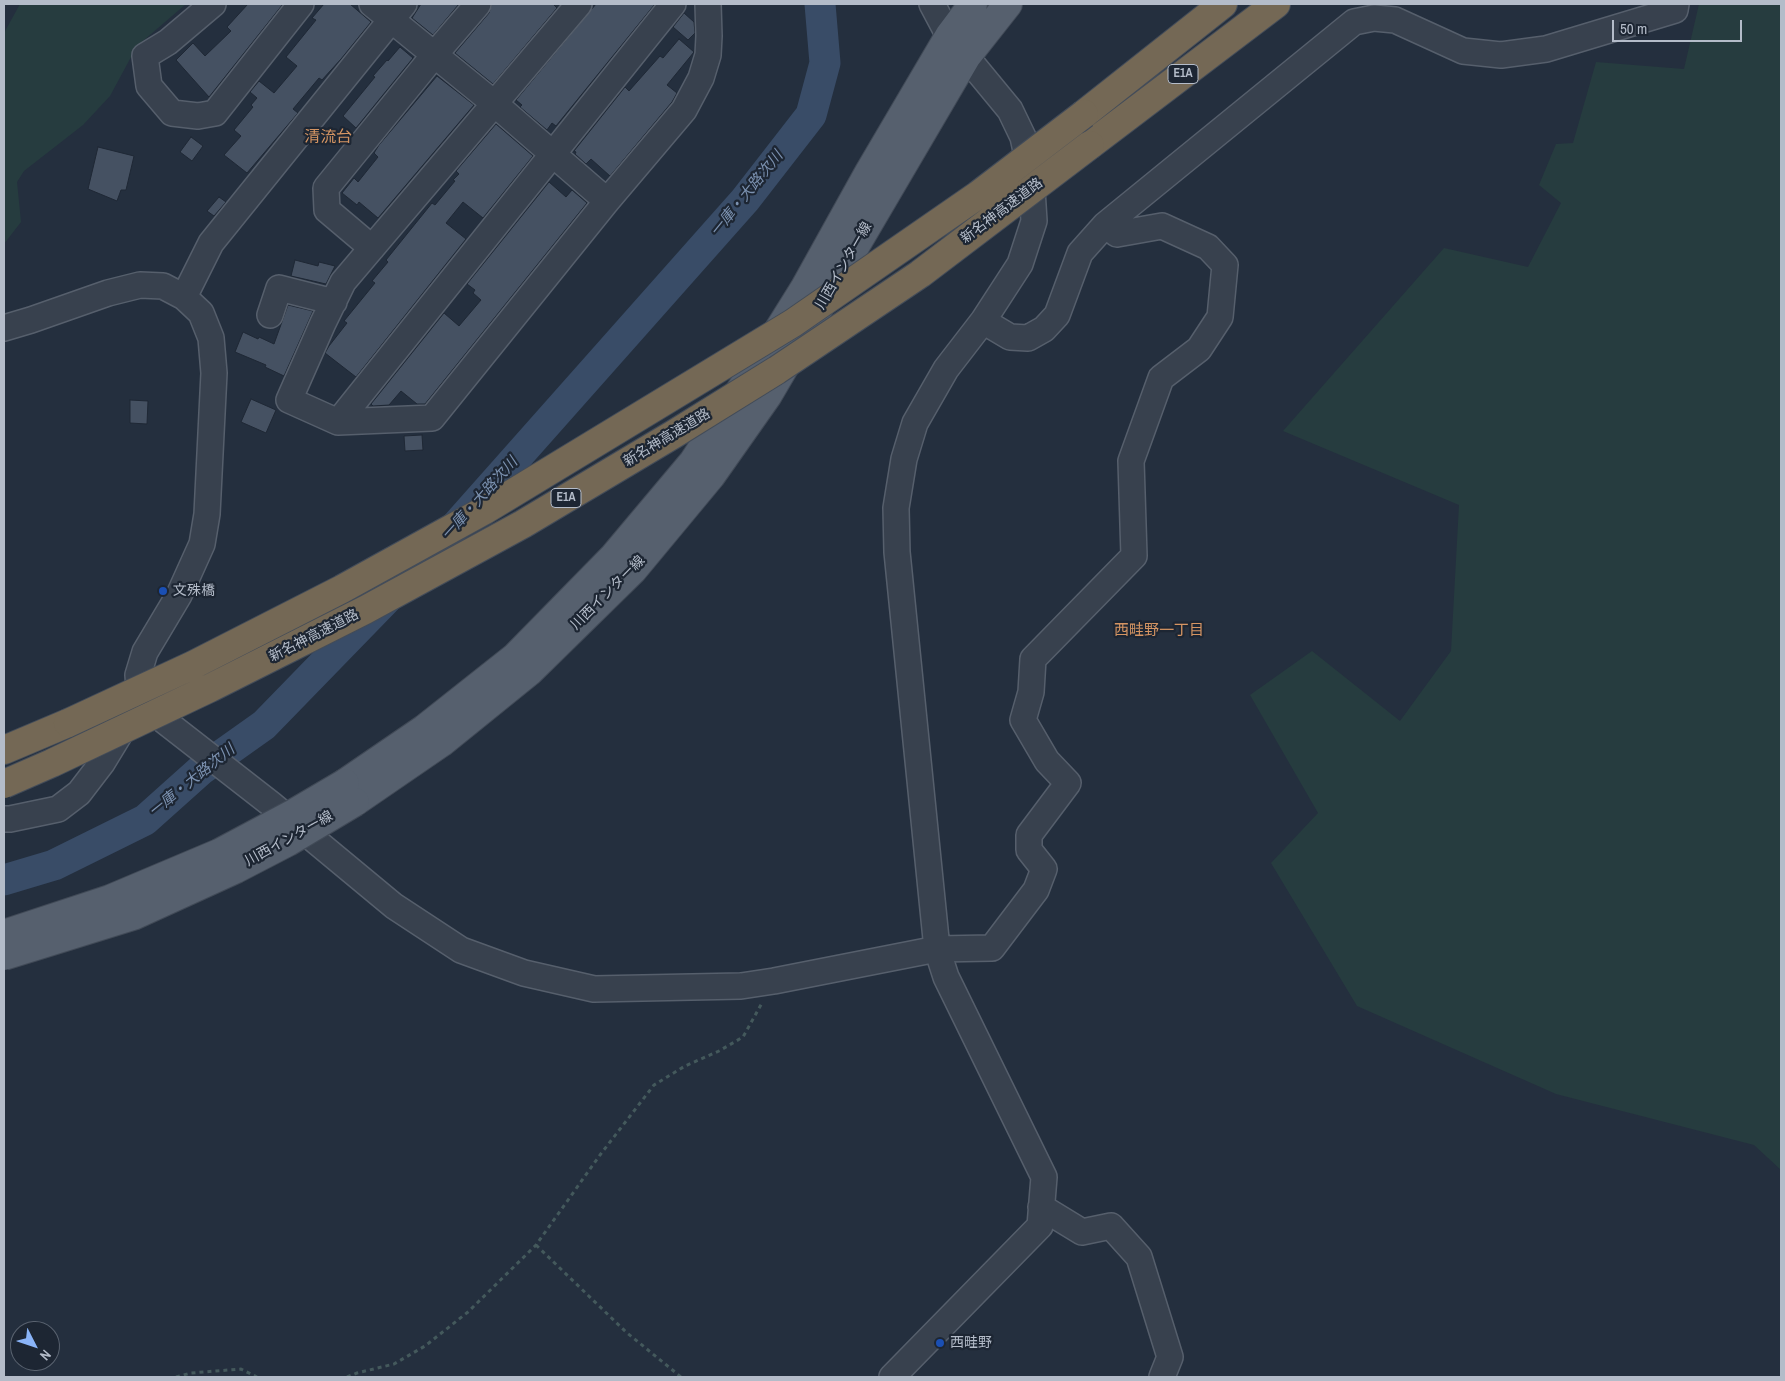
<!DOCTYPE html>
<meta charset="utf-8">
<style>
body{margin:0}
#map{position:relative;width:1785px;height:1381px;overflow:hidden;background:#242f3e;font-family:"Archivo Narrow",sans-serif}
canvas{display:block}
.frame{position:absolute;inset:0;border:5px solid #b4bcc9;pointer-events:none}
.north{position:absolute;left:10px;top:1321px;width:50px;height:50px;box-sizing:border-box;background:#1d2633;border:1px solid #59626f;border-radius:50%;rotate:131deg;font-size:14px;font-weight:700;line-height:20px;text-align:center;color:#b4bcc9}
.north::after{content:'';display:block;margin:auto;width:18px;height:22px;background:#8ab4f8;clip-path:polygon(50% 0,100% 100%,50% 72%,0 100%)}
.scale{position:absolute;left:1612px;top:20px;width:130px;height:22px;box-sizing:border-box;border:2px solid #b4bcc9;border-top:0;padding-left:6px;font-size:15px;line-height:18px;white-space:nowrap;color:#b4bcc9;-webkit-text-stroke:4px #1d2633;paint-order:stroke}
</style>
<div id="map">
<canvas width="1785" height="1381"></canvas>
<div class="frame"></div>
<div class="north">N</div>
<div class="scale">50 m</div>
</div>
<script>
const c = document.querySelector('canvas').getContext('2d');
c.lineJoin = 'round';
function paint(path, color) {
  c.fillStyle = color;
  c.fill(path, 'evenodd');
}
function poly(rows) {
  const path = new Path2D();
  for (const r of rows) {
    path.moveTo(r[0], r[1]);
    for (let i = 2; i < r.length; i += 2) path.lineTo(r[i], r[i + 1]);
  }
  return path;
}
function trace(path, color, width, dash) {
  c.strokeStyle = color;
  c.lineWidth = width;
  c.lineCap = dash ? 'butt' : 'round';
  c.setLineDash(dash || []);
  c.stroke(path);
}
function drawText(font, color, halo, rows, align = 'center') {
  c.font = font + ' "Archivo Narrow","Noto Sans JP",sans-serif';
  c.lineWidth = 4.5;
  c.setLineDash([]);
  c.textBaseline = 'middle';
  c.strokeStyle = halo;
  c.fillStyle = color;
  for (const [text, x, y, turn = 0] of rows) {
    c.save();
    c.translate(x, y);
    c.rotate((+turn || 0) * Math.PI / 180);
    c.textAlign = isNaN(turn) ? turn : align;
    if (halo) c.strokeText(text, 0, 0);
    c.fillText(text, 0, 0);
    c.restore();
  }
}
const green = poly([
 [20,4,186,4,137,46,110,96,83,125,24,171,17,182,21,222,4,244,4,33],
 [1699,4,1781,4,1781,1170,1754,1145,1556,1094,1357,1006,1271,863,1318,813,1250,695,1312,651,1400,721,1451,651,1459,505,1283,431,1444,248,1528,267,1561,203,1539,185,1556,144,1573,143,1596,62,1684,69]
]);
const river = poly([
 [4,880,54,865,145,820,202,769,264,725,439,545,745,200,811,115,825,63,820,4]
]);
const building = poly([
 [248,4,283,4,209,97,176,60,193,43,205,56,231,31,227,27,248,4],
 [324,4,350,4,371,22,341,59,322,80,319,78,293,109,298,113,247,173,224,155,241,136,234,130,253,107,251,105,257,98,250,92,259,81,274,93,297,66,286,57,316,20,312,18,324,4],
 [421,4,459,4,433,35,412,18,421,4],
 [492,4,553,4,557,8,493,84,455,53,489,13,492,4],
 [596,4,655,4,556,126,552,123,547,130,520,107,522,105,516,100,596,4],
 [684,13,694,22,695,33,688,40,673,27,684,13],
 [679,39,694,52,667,85,677,93,672,102,610,176,591,159,586,164,575,154,576,152,574,151,625,87,629,91,660,56,663,58,679,39],
 [400,47,413,58,356,128,343,116,375,77,373,76,387,60,388,61,400,47],
 [437,76,474,105,378,218,359,202,357,205,342,193,354,178,358,182,378,157,374,153,379,145,437,76],
 [496,124,533,156,483,218,463,202,446,223,466,239,356,377,325,353,329,346,347,323,344,321,375,283,372,281,388,262,386,260,432,203,435,205,455,181,453,180,459,174,456,171,496,124],
 [191,137,203,146,192,161,180,152,191,137],
 [98,147,134,156,126,190,121,190,117,201,88,189,98,147],
 [549,182,566,197,572,190,587,203,425,404,417,404,401,391,389,405,373,406,371,404,444,313,459,326,481,300,473,293,475,290,467,284,549,182],
 [219,197,226,202,214,216,207,211,219,197],
 [295,260,318,266,319,262,335,266,326,284,291,276,295,260],
 [288,305,313,311,284,376,265,367,266,365,235,352,243,332,258,339,259,337,274,344,288,305],
 [251,399,276,410,266,433,241,422,251,399],
 [130,400,148,401,147,424,130,423,130,400],
 [422,435,423,450,405,451,404,436,422,435]
]);
const path = poly([
 [536,1245,626,1332,681,1377],
 [176,1377,191,1373,241,1369,257,1377],
 [347,1377,357,1373,394,1364,425,1346,468,1312,536,1245,600,1155,654,1085,685,1066,719,1051,743,1037,762,1003]
]);
const minor = poly([
 [213,4,168,42,145,56,149,86,172,113,198,116,215,113,301,4],
 [372,4,495,104,607,201],
 [579,4,343,282,323,323,289,400,338,422,432,418,607,201,684,110,701,78,708,55,709,36,708,4],
 [372,248,327,210,326,188,435,54,478,4],
 [184,297,211,243,404,4],
 [270,315,279,288,334,302],
 [983,321,1010,337,1028,338,1044,329,1057,315,1080,253,1105,225,1354,22,1374,18,1395,20,1463,51,1501,55,1546,49,1675,10,1676,4],
 [4,328,31,320,108,293,140,285,163,286,184,297,201,313,211,338,214,373,207,514,202,544,179,595,145,652,138,675,140,702,271,804,394,906,461,950,524,973,594,989,741,986,774,981,937,949,992,948,1036,890,1044,869,1029,850,1029,835,1068,783,1047,761,1023,720,1031,692,1033,659,1134,556,1131,461,1161,378,1199,349,1220,317,1225,265,1208,247,1162,226,1117,234,1105,225],
 [338,422,673,4],
 [4,819,10,819,58,809,79,793,102,763,127,722],
 [1041,1207,1082,1232,1111,1226,1139,1257,1170,1357,1162,1377],
 [892,1377,1040,1226,1044,1177,946,977,937,949,897,552,896,508,904,459,915,423,946,369,983,321,1020,264,1034,221,1031,174,1023,137,1010,110,949,36,932,4]
]);
const major = poly([
 [345,783,424,729,515,657,614,556,693,462,751,374,804,289,869,172,949,36,973,4],
 [355,802,441,743,530,671,633,570,711,476,768,395,967,56,1008,4]
]);
const highway = poly([
 [1084,114,1223,4],
 [1090,145,1276,4],
 [4,750,68,723]
]);
const majorBridge = poly([
 [4,934,110,899,219,853,294,813,345,783],
 [4,956,133,916,236,869,288,842,355,802]
]);
const highwayBridge = poly([
 [68,723,193,665,342,589,485,510,793,323,978,195,1084,114],
 [4,784,52,763,210,688,365,610,523,524,674,434,777,370,920,274,1090,145]
]);
const markers = [
 [163,591,5,"#1a4fb4"],
 [940,1343,5,"#1a4fb4"]
];
const shields = [
 [1183,74,30],
 [566,498,30]
];
const shieldNames = [
 ["E1A",1183,74],
 ["E1A",566,498]
];
const streetNames = [
 ["新名神高速道路",1002,211,-37],
 ["川西インター線",844,266,-60],
 ["新名神高速道路",667,438,-31],
 ["川西インター線",608,593,-45],
 ["新名神高速道路",314,636,-27],
 ["川西インター線",289,839,-29]
];
const poiNames = [
 ["文殊橋",173,591],
 ["西畦野",950,1343]
];
const waterNames = [
 ["一庫・大路次川",747,194,-51],
 ["一庫・大路次川",480,499,-48],
 ["一庫・大路次川",192,781,-39]
];
const neighbourhoodNames = [
 ["西畦野一丁目",1159,631]
];
const quarterNames = [
 ["清流台",328,138]
];
paint(green, '#263c3f');
trace(river, '#394c67', 31);
paint(building, '#455162');
trace(building, '#1f2835', 1);
trace(minor, '#565f6c', 28);
trace(major, '#414a57', 30);
trace(highway, '#434c59', 30);
trace(path, '#44595c', 3, [4, 4]);
trace(minor, '#38414e', 25);
trace(major, '#56606e', 28);
trace(highway, '#746855', 28);
trace(majorBridge, '#414a57', 30, []);
trace(highwayBridge, '#434c59', 30, []);
trace(majorBridge, '#56606e', 28);
trace(highwayBridge, '#746855', 28);
for (const [x, y, r, color] of markers) {
  const dot = new Path2D();
  dot.arc(x, y, r, 0, 2 * Math.PI);
  c.fillStyle = color;
  c.fill(dot);
  trace(dot, '#1d2633', 2);
}
for (const [x, y, w] of shields) {
  const box = new Path2D();
  box.roundRect(x - w / 2, y - 9.5, w, 19, 4);
  c.fillStyle = '#1d2633';
  c.fill(box);
  trace(box, '#b4bcc9', 1);
}
drawText('bold 12px', '#b4bcc9', null, shieldNames);
drawText('14px', '#b4bcc9', '#1d2633', streetNames);
drawText('14px', '#b4bcc9', '#1d2633', poiNames, 'left');
drawText('italic 15px', '#7c92b1', '#1d2633', waterNames);
drawText('15px', '#d59563', '#1d2633', neighbourhoodNames);
drawText('16px', '#d59563', '#1d2633', quarterNames);
</script>
